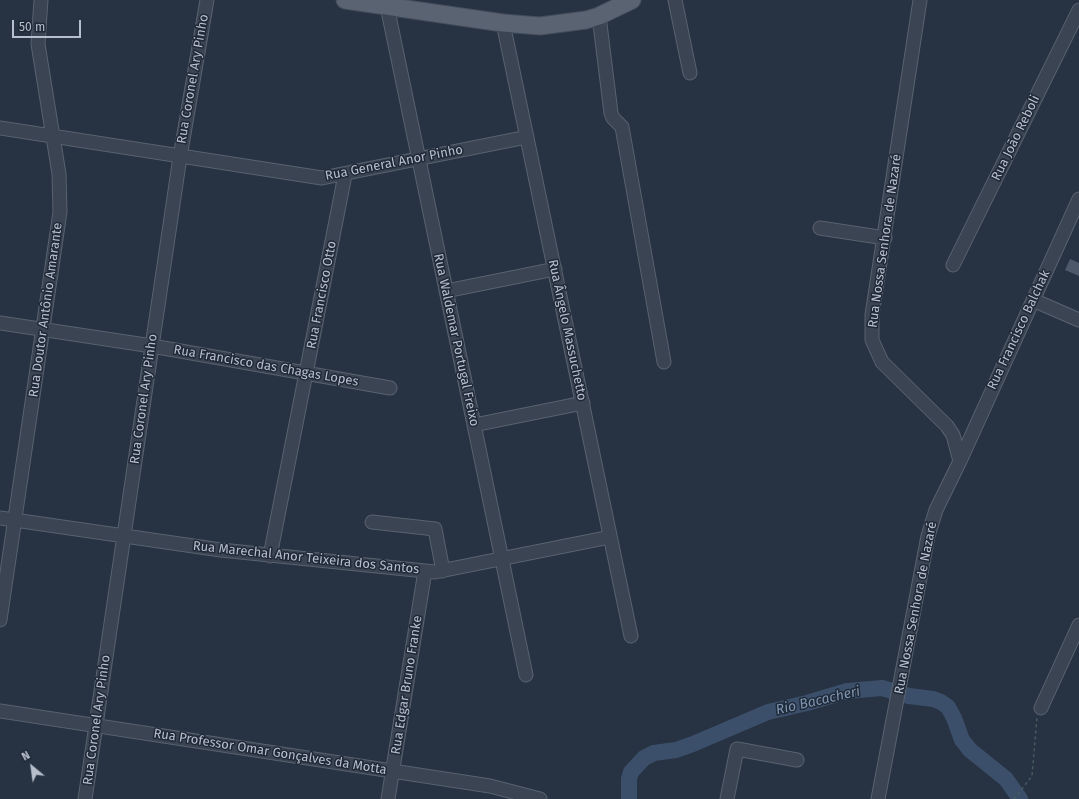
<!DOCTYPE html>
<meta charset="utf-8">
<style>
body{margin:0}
#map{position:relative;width:1079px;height:799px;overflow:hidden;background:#273242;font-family:"Fira Sans",sans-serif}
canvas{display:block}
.north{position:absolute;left:12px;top:747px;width:40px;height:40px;-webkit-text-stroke:3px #1f2937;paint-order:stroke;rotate:331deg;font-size:11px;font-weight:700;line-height:16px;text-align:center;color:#b8bfcc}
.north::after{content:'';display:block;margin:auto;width:14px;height:18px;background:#b8bfcc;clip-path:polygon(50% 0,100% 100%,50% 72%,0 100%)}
.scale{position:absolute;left:12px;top:20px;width:69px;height:18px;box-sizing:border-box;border:2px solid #b8bfcc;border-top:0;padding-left:5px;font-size:12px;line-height:14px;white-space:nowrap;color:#b8bfcc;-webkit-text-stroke:3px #1f2937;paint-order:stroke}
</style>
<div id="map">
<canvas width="1079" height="799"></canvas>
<div class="north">N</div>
<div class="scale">50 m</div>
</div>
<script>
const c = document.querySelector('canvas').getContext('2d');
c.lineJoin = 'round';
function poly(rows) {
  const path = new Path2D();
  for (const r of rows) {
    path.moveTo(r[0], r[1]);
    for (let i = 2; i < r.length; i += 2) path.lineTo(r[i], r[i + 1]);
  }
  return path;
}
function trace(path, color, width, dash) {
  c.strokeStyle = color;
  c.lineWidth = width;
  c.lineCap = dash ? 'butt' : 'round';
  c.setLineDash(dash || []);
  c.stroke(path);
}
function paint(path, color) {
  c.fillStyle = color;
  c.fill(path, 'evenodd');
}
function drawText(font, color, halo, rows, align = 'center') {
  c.font = font + ' "Fira Sans",sans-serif';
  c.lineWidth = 3;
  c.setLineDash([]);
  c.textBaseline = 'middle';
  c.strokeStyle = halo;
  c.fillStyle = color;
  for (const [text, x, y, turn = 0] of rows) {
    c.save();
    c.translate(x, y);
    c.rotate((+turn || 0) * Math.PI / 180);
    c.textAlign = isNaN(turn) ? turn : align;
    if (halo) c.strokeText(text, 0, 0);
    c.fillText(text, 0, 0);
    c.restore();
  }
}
const river = poly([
 [629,799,629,779,631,772,644,758,654,753,676,750,693,744,768,712,807,703,847,691,882,688,909,696,933,699,941,702,948,707,954,718,962,740,970,750,1006,779,1020,799]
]);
const building = poly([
 [1070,259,1079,263,1079,276,1065,270]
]);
const path = poly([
 [1014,799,1032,776,1037,717]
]);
const minor = poly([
 [675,0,690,73],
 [387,6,526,675],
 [599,16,611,113,613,118,622,127,664,362],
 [503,23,631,636],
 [0,128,322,178,527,137],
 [820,228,885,238],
 [953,265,1079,10],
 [446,291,555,269],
 [1033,300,1079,320],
 [0,323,152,346,390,388],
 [474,425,583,403],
 [960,461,1079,199],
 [0,518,221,550,435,572,610,537],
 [372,522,435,529,443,571],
 [270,556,345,175],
 [0,620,60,212,59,174,38,44,41,0],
 [1041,708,1079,625],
 [0,711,490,786,540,799],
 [85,799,180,157,207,0],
 [388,799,425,571],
 [727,799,737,749,797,760],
 [878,799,928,536,936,510,960,461,953,435,947,426,882,362,872,340,872,315,920,0]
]);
const major = poly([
 [345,0,503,23,540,26,586,20,599,16,632,0]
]);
const streetNames = [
 ["Rua Coronel Ary Pinho",193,79,-80],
 ["Rua João Reboli",1016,138,-64],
 ["Rua General Anor Pinho",394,163,-11],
 ["Rua Nossa Senhora de Nazaré",885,241,-82],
 ["Rua Francisco Otto",322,295,-79],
 ["Rua Doutor Antônio Amarante",46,310,-82],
 ["Rua Ângelo Massuchetto",567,330,78],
 ["Rua Francisco Balchak",1019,330,-65],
 ["Rua Waldemar Portugal Freixo",456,340,78],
 ["Rua Francisco das Chagas Lopes",266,366,10],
 ["Rua Coronel Ary Pinho",144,399,-82],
 ["Rua Marechal Anor Teixeira dos Santos",306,558,6],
 ["Rua Nossa Senhora de Nazaré",916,608,-79],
 ["Rua Edgar Bruno Franke",407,685,-81],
 ["Rua Coronel Ary Pinho",97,720,-82],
 ["Rua Professor Omar Gonçalves da Motta",270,752,9]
];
const waterNames = [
 ["Rio Bacacheri",818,701,-13]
];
trace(river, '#3c4f6a', 16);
paint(building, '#4d596b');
trace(minor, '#59626f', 15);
trace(major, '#454d5b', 19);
trace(path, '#475c5f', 1.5, [3, 3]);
trace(minor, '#3b4452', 13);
trace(major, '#596371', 17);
drawText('13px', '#b8bfcc', '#1f2937', streetNames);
drawText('italic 14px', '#7f95b2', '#1f2937', waterNames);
</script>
